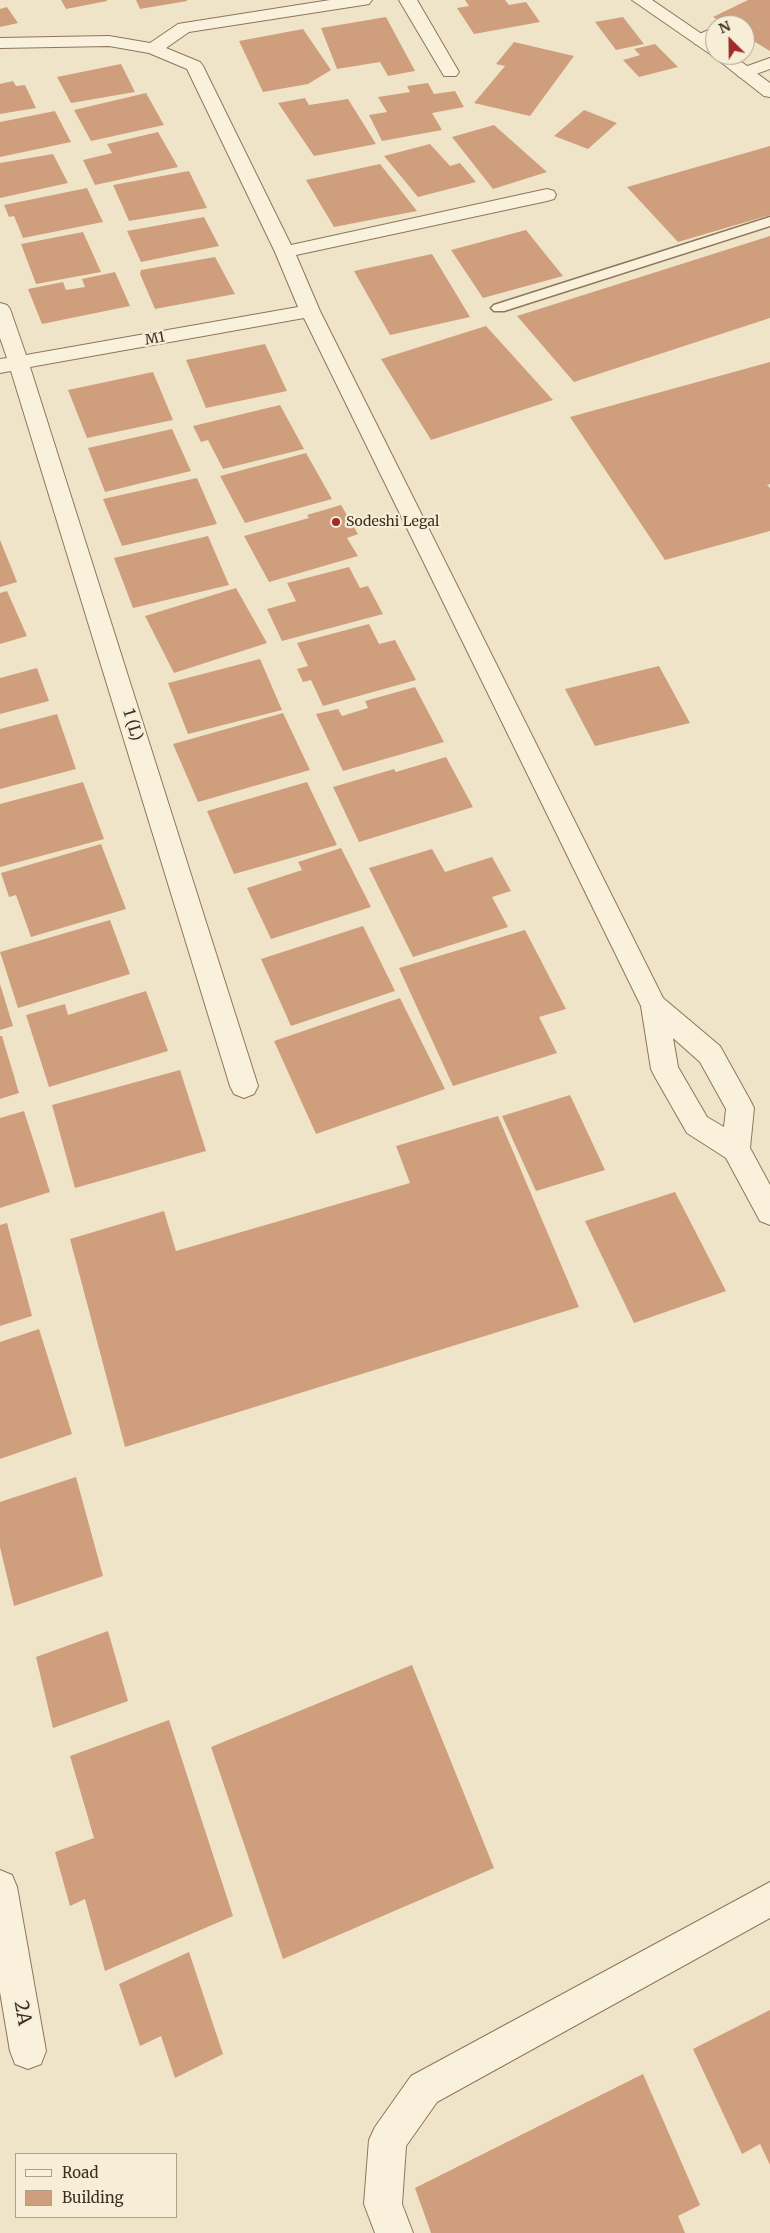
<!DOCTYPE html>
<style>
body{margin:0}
#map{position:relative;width:770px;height:2233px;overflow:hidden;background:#f0e4c8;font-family:Merriweather,serif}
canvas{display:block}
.legend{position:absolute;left:15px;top:2153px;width:162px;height:65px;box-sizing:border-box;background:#f7eed8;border:1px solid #ada18e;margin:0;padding:6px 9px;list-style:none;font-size:15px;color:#3d2e20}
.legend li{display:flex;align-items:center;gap:10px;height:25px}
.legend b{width:25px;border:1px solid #ada18e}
.north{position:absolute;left:705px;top:15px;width:50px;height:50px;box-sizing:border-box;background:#f7eed8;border:1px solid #ada18e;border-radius:50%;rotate:337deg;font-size:14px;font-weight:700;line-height:20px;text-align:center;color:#3d2e20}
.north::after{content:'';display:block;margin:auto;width:18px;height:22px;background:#9e2a2b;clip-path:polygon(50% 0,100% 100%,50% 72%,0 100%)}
</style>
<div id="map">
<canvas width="770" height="2233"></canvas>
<ul class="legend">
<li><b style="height:6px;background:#faf1dc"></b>Road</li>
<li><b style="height:14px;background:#cf9f7d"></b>Building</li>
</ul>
<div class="north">N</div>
</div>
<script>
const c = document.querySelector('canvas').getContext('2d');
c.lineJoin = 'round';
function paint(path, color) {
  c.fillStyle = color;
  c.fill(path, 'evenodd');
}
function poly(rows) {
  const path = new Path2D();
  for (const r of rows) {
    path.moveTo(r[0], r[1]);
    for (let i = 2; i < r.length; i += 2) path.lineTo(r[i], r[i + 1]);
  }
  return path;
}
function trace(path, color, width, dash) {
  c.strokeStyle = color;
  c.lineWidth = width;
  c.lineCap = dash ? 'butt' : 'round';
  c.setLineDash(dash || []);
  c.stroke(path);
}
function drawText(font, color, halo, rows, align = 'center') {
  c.font = font + ' Merriweather,serif';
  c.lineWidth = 4.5;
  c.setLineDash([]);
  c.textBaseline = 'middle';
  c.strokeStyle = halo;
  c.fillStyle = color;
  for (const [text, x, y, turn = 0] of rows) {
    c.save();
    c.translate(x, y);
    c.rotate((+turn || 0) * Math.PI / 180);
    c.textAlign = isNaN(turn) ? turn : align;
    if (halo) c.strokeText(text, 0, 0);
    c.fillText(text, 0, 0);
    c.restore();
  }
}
const building = poly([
 [61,0,107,0,107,1,66,9],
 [136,0,187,0,187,1,140,9],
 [465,0,505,0,509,5,526,2,540,22,474,34,457,8,469,6],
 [748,0,770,0,770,51,745,36,745,25,727,25,713,17],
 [7,7,18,23,0,27,0,9],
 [386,17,415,71,388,76,380,62,337,69,321,28],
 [623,17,644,44,616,50,595,22],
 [303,29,331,70,308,84,263,92,239,41],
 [514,42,574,56,530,116,474,103,505,66,496,64],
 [655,44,678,67,639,77,623,60,640,55,634,49],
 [121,64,135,92,71,103,57,77],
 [13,81,16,86,25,85,36,108,0,114,0,84],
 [428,83,434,94,455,91,464,107,432,113,442,130,382,141,369,115,387,112,378,97,410,92,407,86],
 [146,93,164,125,91,141,74,110],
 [305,98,309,105,348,99,376,144,314,156,278,103],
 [584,110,617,123,588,149,554,136],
 [55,111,71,142,0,157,0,122],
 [494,125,547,172,493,189,452,137],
 [158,132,178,167,95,185,83,160,112,153,107,144],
 [430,144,450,166,460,163,476,182,418,197,384,156],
 [770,146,770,215,678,242,627,187],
 [53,154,68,183,0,198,0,163],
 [380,164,417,211,334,227,306,180],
 [189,171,207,208,129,221,113,185],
 [87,188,103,222,23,238,14,216,9,217,4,205],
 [204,217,219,246,141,262,127,231],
 [526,230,563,276,483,298,451,250],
 [83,232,101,272,36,284,21,244],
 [770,236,770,318,574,382,517,316],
 [432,254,470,317,390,335,354,271],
 [215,257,235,294,155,309,140,274,141,270],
 [115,272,130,306,42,324,28,289,63,282,66,290,85,287,82,279],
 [486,326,553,400,431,440,381,359],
 [265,344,287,391,206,408,186,360],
 [770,362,770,484,767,485,770,488,770,531,665,560,570,417],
 [153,372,173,420,87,438,68,390],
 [280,405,304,449,223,469,208,440,201,442,193,426],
 [172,429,191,471,105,492,88,448],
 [306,453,332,499,245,523,220,476],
 [197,478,217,524,122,546,103,499],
 [341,505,358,534,347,538,358,556,269,582,244,536,309,518,307,515],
 [208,536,229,585,133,608,114,558],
 [0,540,17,582,0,587],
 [349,567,360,588,368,586,383,614,282,641,267,609,296,601,287,583],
 [236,588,267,643,174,673,145,616],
 [7,591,27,636,0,644,0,593],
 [369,624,379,644,395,640,416,680,323,706,311,680,303,682,297,669,308,666,297,643],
 [260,659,282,710,188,734,168,683],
 [659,666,690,723,595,746,565,689],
 [37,668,49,701,0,714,0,678],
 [415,687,444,742,343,771,316,714,338,709,342,716,368,708,365,701],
 [283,713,310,770,198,802,173,744],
 [57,714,76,769,0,789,0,729],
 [446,757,473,807,359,842,333,787,394,769,396,772],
 [83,782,104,839,0,867,0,804],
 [307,782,337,845,234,874,207,811],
 [101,844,126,909,31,937,16,895,9,897,1,873],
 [341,848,371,907,271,939,247,888,302,870,298,862],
 [432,849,445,872,492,857,511,891,492,897,508,927,413,957,369,868],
 [110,920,130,974,18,1008,0,952],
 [363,926,395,991,291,1026,261,959],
 [525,930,566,1009,539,1017,557,1053,453,1086,399,968],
 [0,984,13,1026,0,1030],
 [146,991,168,1051,49,1087,26,1015,65,1004,68,1015],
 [400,998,445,1089,316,1134,274,1041],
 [0,1036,2,1036,19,1093,0,1099],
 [180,1070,206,1151,75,1188,52,1105],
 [570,1095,605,1170,536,1191,502,1116],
 [24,1111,50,1192,0,1208,0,1118],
 [498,1116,579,1307,125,1447,70,1239,164,1211,176,1251,410,1183,396,1146],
 [675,1192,726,1291,634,1323,585,1221],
 [7,1223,32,1316,0,1326,0,1225],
 [39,1329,72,1434,0,1459,0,1342],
 [76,1477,103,1576,14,1606,0,1547,0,1502],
 [108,1631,128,1701,53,1728,36,1657],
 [412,1665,494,1868,283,1959,211,1747],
 [169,1720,233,1916,105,1971,85,1899,70,1906,55,1852,94,1838,70,1756],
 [189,1952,223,2054,175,2078,161,2036,140,2046,119,1984],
 [770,2010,770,2165,760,2144,742,2154,693,2049],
 [643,2074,700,2205,678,2216,685,2233,431,2233,415,2188]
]);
const service = poly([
 [770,217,770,226,504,311,494,311,491,308,494,305,770,217]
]);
const minor = poly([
 [330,0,372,0,369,4,363,5,189,32,166,48,200,62,203,66,291,245,547,189,554,191,556,195,554,199,547,201,296,255,320,311,663,998,720,1046,750,1100,754,1108,750,1148,770,1185,770,1225,760,1221,726,1158,687,1133,655,1077,651,1069,641,1006,304,318,30,367,258,1086,254,1094,244,1098,234,1094,230,1086,11,371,0,373,0,359,7,358,0,338,0,303,7,305,10,309,26,355,298,307,275,252,187,69,149,53,109,46,0,48,0,38,109,36,150,43,178,24,184,23,330,0],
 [673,1038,700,1062,726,1109,724,1127,707,1117,678,1067,673,1038],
 [399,0,417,0,459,72,456,76,444,76,399,0],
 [715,27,715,39,701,45,695,44,692,40,695,36,715,27],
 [770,58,770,69,745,78,739,77,736,73,739,69,770,58],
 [0,1870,12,1875,17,1887,46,2051,41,2064,28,2069,15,2064,10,2051,0,1992,0,1870],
 [770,1882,770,1918,437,2102,406,2146,402,2204,413,2233,375,2233,364,2204,369,2140,375,2127,411,2076,770,1882]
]);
const tertiary = poly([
 [632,0,652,0,715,43,715,55,732,55,770,83,770,97,764,96,713,56,632,0]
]);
const markers = [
 [336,522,5,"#9e2a2b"]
];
const farStreetnames = [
 ["M1",155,339,-10]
];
const farPoinames = [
 ["Sodeshi Legal",346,522]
];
const streetNames = [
 ["1 (L)",132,725,73]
];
const nearStreetnames = [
 ["2A",22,2013,80]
];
paint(building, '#cf9f7d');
trace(service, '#8d765c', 3);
trace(minor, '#8d765c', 2);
trace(tertiary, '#8d765c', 2);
paint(service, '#faf1dc');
paint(minor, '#faf1dc');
paint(tertiary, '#faf1dc');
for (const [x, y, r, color] of markers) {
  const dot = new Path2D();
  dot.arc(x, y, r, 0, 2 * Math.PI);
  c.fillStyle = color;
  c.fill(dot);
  trace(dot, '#f7eed8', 2);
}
drawText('14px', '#3d2e20', '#f7eed8', farStreetnames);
drawText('14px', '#3d2e20', '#f7eed8', farPoinames, 'left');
drawText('16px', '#3d2e20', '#f7eed8', streetNames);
drawText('19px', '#3d2e20', '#f7eed8', nearStreetnames);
</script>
